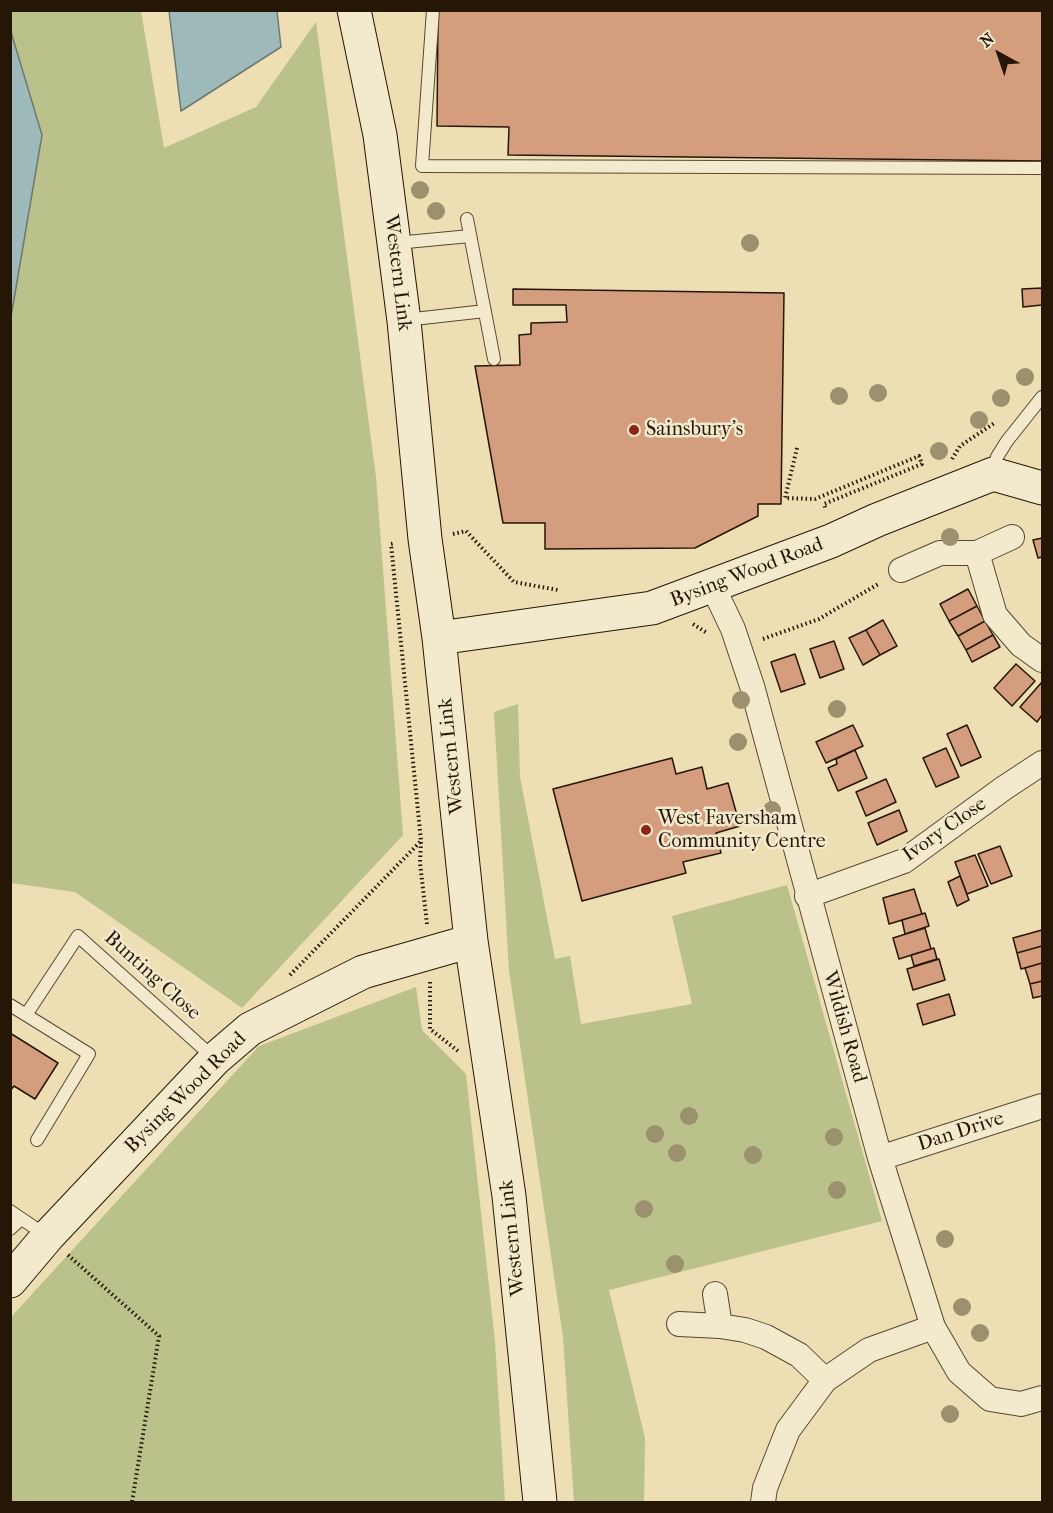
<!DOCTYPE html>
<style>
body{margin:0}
#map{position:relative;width:1053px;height:1513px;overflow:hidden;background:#eddeb4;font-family:"IM FELL French Canon",serif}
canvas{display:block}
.frame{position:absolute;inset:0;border:12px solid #251605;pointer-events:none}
.north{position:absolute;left:969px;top:24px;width:60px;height:60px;-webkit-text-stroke:4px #f3eace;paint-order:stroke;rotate:320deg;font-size:16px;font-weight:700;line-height:24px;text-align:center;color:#251605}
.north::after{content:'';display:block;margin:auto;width:21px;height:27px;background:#251605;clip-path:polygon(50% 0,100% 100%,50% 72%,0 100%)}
</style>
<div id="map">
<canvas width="1053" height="1513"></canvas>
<div class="frame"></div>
<div class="north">N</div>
</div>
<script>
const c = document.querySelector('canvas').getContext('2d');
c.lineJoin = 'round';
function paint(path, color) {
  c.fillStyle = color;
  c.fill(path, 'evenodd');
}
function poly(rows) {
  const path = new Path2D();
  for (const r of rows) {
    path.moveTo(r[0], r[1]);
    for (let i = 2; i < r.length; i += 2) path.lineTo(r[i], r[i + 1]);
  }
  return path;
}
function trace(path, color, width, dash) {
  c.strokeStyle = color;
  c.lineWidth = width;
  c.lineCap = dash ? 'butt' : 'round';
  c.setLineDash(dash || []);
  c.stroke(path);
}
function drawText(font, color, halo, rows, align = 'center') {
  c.font = font + ' "IM FELL French Canon",serif';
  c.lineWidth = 5;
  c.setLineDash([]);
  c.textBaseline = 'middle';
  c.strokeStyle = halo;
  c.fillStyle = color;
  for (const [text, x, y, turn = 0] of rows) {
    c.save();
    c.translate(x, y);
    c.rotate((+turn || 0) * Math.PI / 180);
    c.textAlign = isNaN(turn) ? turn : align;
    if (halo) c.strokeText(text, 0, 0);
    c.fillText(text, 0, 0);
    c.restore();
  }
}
const green = poly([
 [11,11,141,11,164,148,256,107,316,22,376,477,403,835,242,1008,75,892,11,883,10,317,42,135,11,32],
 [518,704,520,777,555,959,570,956,581,1024,692,1004,672,916,787,885,882,1221,609,1290,645,1438,644,1502,574,1502,563,1337,509,971,494,712],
 [416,987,422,1030,466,1074,495,1342,505,1502,11,1502,11,1317,259,1046]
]);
const water = poly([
 [169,11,277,11,281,47,181,111,169,11],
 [11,32,42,135,11,317,11,32]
]);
const building = poly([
 [438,10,1042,10,1042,161,508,155,509,127,437,126,438,10],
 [1042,288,1042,305,1023,307,1022,289,1042,288],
 [513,289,784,293,781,504,758,504,758,516,695,548,545,549,545,523,503,523,475,366,520,365,519,335,531,334,531,323,567,322,566,305,513,305,513,289],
 [1042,538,1042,557,1038,558,1033,540,1042,538],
 [968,589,977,606,949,621,940,604,968,589],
 [977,606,985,621,958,636,949,621,977,606],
 [883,620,897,646,880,655,866,630,883,620],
 [985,621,993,635,966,650,958,636,985,621],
 [866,630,880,655,863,665,849,638,866,630],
 [993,635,1000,647,972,662,966,650,993,635],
 [834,641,844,669,820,678,810,649,834,641],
 [795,654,805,684,781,692,771,662,795,654],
 [1016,664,1035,681,1012,706,994,688,1016,664],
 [1042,682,1042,715,1037,722,1020,707,1042,682],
 [853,725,863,746,826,763,816,742,853,725],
 [967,725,981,757,961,766,947,734,967,725],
 [946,748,959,777,936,787,923,758,946,748],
 [855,750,867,778,838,791,828,768,837,764,836,759,855,750],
 [672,758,676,774,702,767,707,789,728,783,740,826,716,833,721,853,683,862,686,873,582,901,553,789,672,758],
 [886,779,896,802,866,816,856,792,886,779],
 [899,810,907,831,877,845,868,823,899,810],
 [1000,846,1012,876,991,884,978,854,1000,846],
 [975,855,988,886,967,894,955,862,975,855],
 [960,876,969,900,957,906,948,882,960,876],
 [914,889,922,914,889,924,883,898,914,889],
 [925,913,929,926,905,934,902,920,925,913],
 [925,928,931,949,899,959,893,938,925,928],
 [1042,930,1042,946,1017,953,1013,938,1042,930],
 [1042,946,1042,963,1021,969,1017,953,1042,946],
 [934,948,937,959,914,966,911,955,934,948],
 [939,959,945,980,913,990,907,969,939,959],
 [1042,963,1042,981,1030,984,1025,968,1042,963],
 [1042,981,1042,996,1033,998,1030,984,1042,981],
 [949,994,955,1015,923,1025,917,1004,949,994],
 [10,1033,58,1063,35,1099,14,1086,10,1091,10,1033]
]);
const path = poly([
 [797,448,785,498,815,499,919,456,922,464,824,504,826,510],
 [952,459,960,446,996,422],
 [453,534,466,531,514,582,558,590],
 [693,624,707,633],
 [763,639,819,619,880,583],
 [421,842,420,863,427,924],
 [290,975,421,841,391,544,395,543],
 [430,982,430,1029,458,1051],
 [68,1255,159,1336,132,1502]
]);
const lane = poly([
 [433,10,422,166,1042,168],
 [467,219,494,359],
 [396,243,470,236],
 [405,320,485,311],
 [993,473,997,457,1007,441,1042,397],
 [10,1005,89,1054,37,1140],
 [26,1015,78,936,215,1059],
 [10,1211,47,1236],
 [10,1229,21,1219]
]);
const street = poly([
 [977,553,995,615,1021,645,1042,660],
 [901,570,940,553,977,553,1012,537],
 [713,587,733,629,752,686,880,1158,933,1327,959,1372,990,1399,1021,1404,1042,1398],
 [807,896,904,861,1004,788,1042,763],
 [880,1158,1042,1106],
 [715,1294,720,1326],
 [679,1324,720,1326,745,1330,766,1337,799,1355,825,1380],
 [763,1502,765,1488,788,1430,825,1380,869,1350,933,1327]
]);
const secondary = poly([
 [354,10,380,135,404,321,425,539,439,638,471,941,509,1196,540,1502],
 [439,638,652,608,831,541,877,520,993,474,1042,488],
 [10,1281,48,1236,215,1059,250,1029,363,972,471,941]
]);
const trees = [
 [420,190],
 [436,211],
 [750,243],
 [1025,377],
 [878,393],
 [839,396],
 [1001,398],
 [979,420],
 [939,451],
 [950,537],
 [741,700],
 [837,709],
 [738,742],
 [772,810],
 [689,1116],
 [655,1134],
 [834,1137],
 [677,1153],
 [753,1155],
 [837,1190],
 [644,1209],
 [945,1239],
 [675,1264],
 [962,1307],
 [980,1333],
 [950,1414]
];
const markers = [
 [634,430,6,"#8f2418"],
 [646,830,6,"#8f2418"]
];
const streetNames = [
 ["Western Link",397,273,83],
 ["Bysing Wood Road",747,573,-21],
 ["Western Link",452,756,-96],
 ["Ivory Close",945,830,-35],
 ["Bunting Close",152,976,42],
 ["Wildish Road",844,1027,74],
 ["Bysing Wood Road",186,1093,-45],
 ["Dan Drive",961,1132,-18],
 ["Western Link",513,1238,-96]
];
const poiNames = [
 ["Sainsbury's",646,430],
 ["West Faversham",658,819],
 ["Community Centre",658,842]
];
paint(green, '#bac18b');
paint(water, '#9eb9b9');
trace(water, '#6e7871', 1.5);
paint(building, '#d49d7d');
trace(building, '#251605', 1.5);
trace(lane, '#574831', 14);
trace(street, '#574831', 26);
trace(secondary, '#251605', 35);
trace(path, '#251605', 4, [1.5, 3]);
trace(lane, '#f3eace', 12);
trace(street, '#f3eace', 24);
trace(secondary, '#f3eace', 33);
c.fillStyle = '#9c916e';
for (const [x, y] of trees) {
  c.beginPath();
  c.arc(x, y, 9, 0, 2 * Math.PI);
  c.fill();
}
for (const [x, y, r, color] of markers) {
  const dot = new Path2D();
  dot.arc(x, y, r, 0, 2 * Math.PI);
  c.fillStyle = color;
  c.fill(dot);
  trace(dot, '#f3eace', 2);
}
drawText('20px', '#251605', '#f3eace', streetNames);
drawText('20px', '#251605', '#f3eace', poiNames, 'left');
</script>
